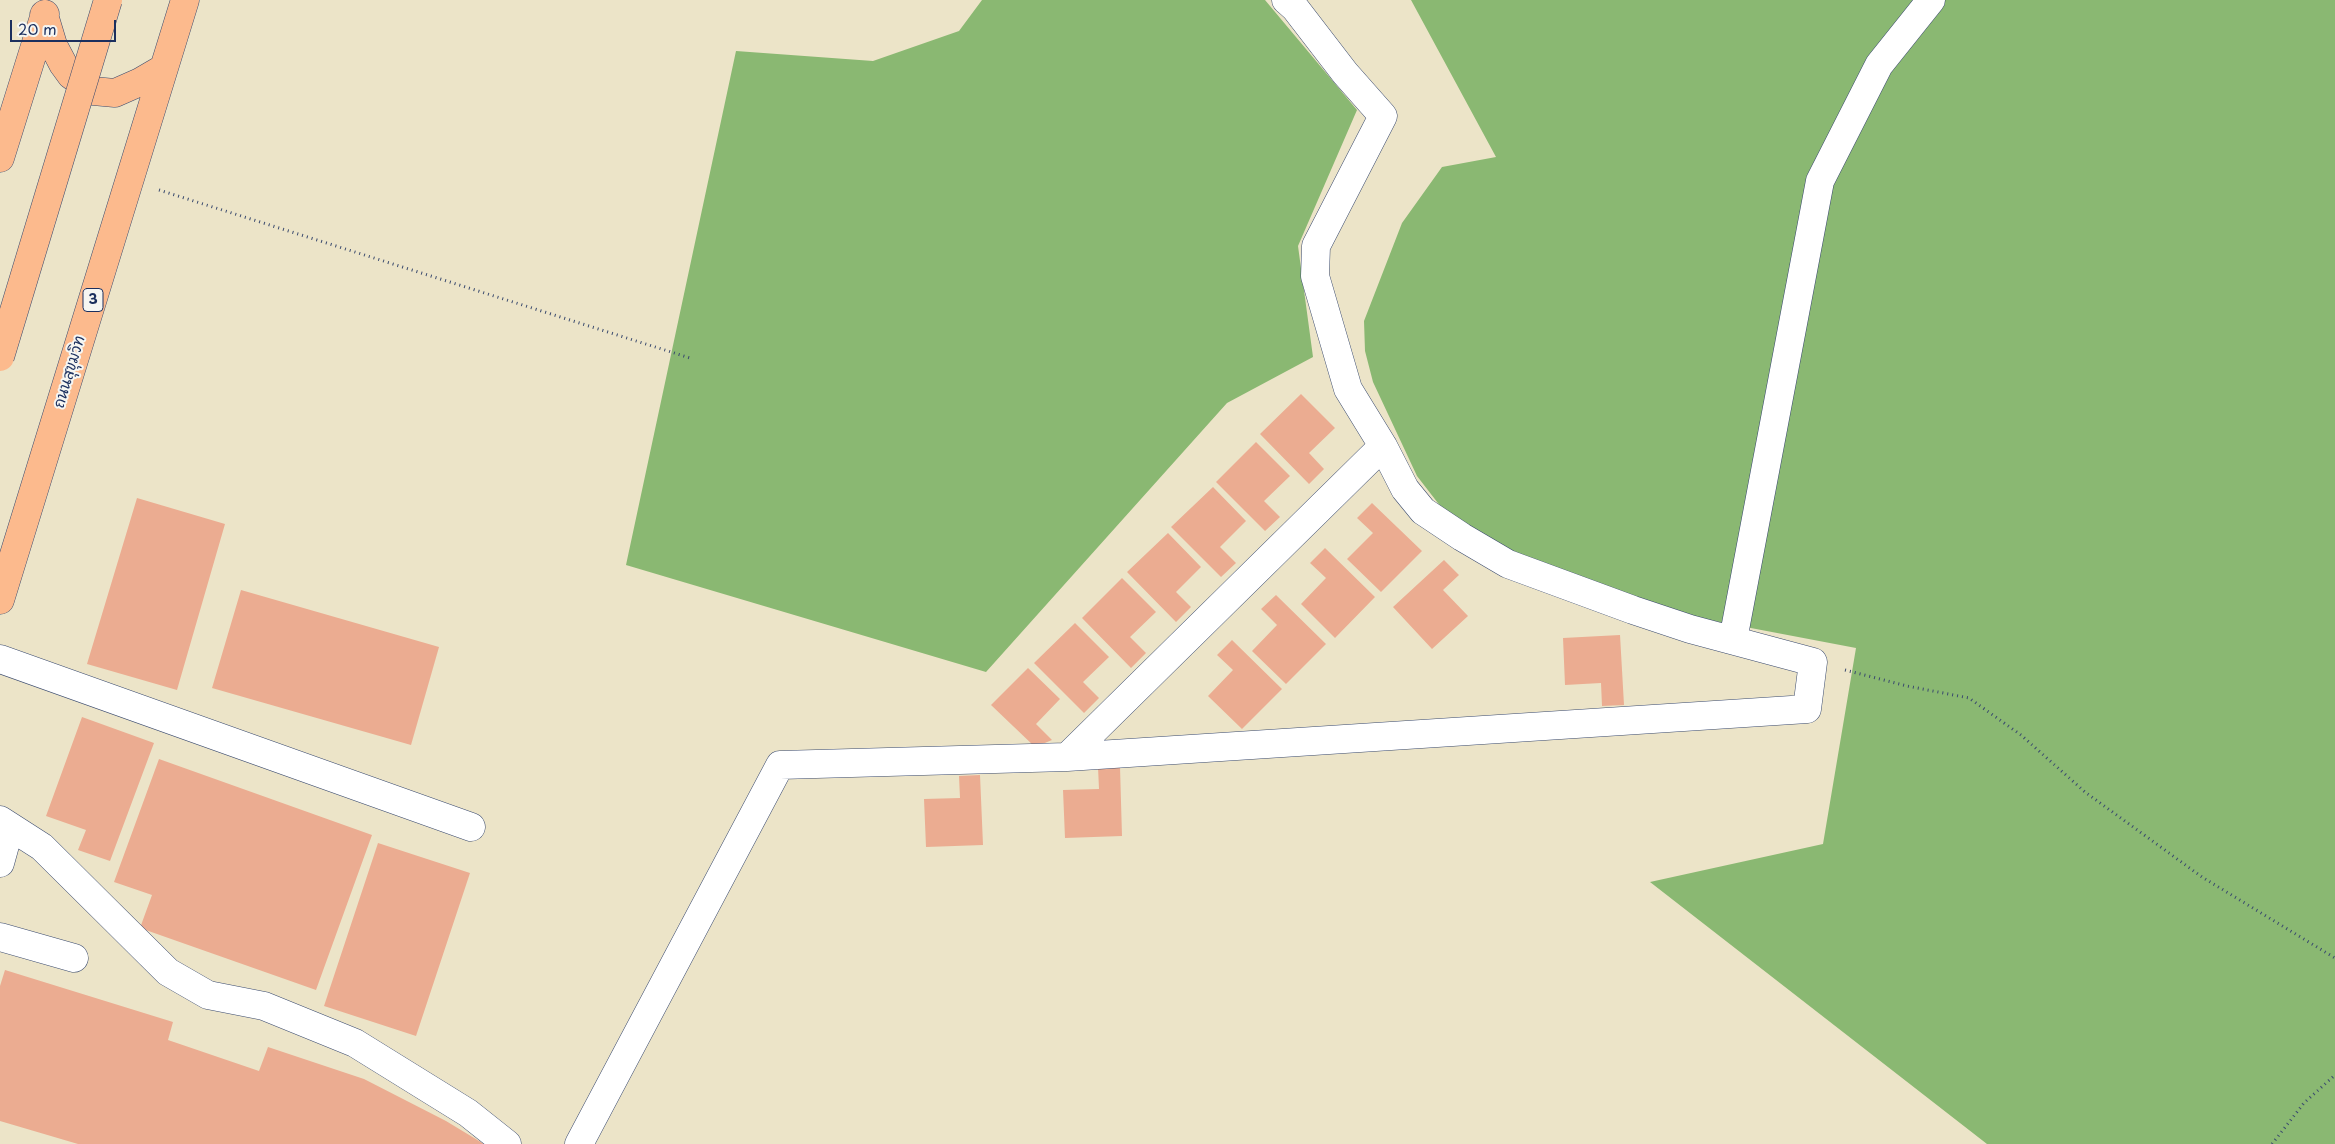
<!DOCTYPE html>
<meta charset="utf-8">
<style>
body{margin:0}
#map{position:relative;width:2335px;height:1144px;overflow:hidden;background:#ece4c8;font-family:"Playpen Sans",sans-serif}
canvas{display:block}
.scale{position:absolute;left:10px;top:20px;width:106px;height:22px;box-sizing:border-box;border:2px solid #1b2f5e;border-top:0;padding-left:6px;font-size:15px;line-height:18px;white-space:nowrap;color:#1b2f5e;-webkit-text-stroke:4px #f6f6f2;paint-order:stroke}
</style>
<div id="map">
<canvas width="2335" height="1144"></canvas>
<div class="scale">20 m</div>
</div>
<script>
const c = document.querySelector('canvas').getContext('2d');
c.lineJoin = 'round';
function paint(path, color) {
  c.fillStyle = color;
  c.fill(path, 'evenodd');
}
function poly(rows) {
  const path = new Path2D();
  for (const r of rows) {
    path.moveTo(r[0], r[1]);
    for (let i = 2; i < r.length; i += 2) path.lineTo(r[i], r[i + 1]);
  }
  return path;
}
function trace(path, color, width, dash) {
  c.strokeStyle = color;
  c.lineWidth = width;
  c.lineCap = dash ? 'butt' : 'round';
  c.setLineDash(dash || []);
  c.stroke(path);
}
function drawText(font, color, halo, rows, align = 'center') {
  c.font = font + ' "Playpen Sans","Playpen Sans Thai",sans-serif';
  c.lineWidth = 4;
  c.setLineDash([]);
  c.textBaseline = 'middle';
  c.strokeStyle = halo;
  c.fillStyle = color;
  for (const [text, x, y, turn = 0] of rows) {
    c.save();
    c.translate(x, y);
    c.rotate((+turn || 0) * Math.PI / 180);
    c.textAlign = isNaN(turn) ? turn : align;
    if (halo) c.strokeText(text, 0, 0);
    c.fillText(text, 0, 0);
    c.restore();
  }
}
const forest = poly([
 [982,0,1265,0,1357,110,1298,246,1313,357,1227,403,986,672,626,565,736,51,873,61,959,31],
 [1411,0,2335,0,2335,1144,1987,1144,1650,882,1823,844,1856,648,1693,617,1551,567,1481,537,1441,507,1417,476,1373,382,1365,351,1364,321,1402,223,1442,167,1496,157]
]);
const building = poly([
 [1301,394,1335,428,1309,453,1324,469,1309,484,1260,434],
 [1256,442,1290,476,1264,501,1280,517,1265,531,1216,482],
 [1213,487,1246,521,1220,547,1236,563,1221,577,1171,527],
 [137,498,225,524,177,690,87,664],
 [1372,503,1422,551,1381,592,1347,559,1373,533,1357,518],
 [1168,533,1201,567,1176,592,1191,607,1176,622,1127,572],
 [1325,548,1375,597,1335,638,1301,604,1326,578,1310,563],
 [1444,560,1459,575,1443,590,1468,616,1432,649,1393,607],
 [1122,578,1156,612,1130,637,1146,653,1131,668,1082,618],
 [241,590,439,647,411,745,212,688],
 [1276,595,1326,644,1286,684,1252,651,1277,625,1261,609],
 [1075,623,1109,657,1083,682,1099,698,1084,713,1034,663],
 [1620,635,1624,705,1602,706,1601,683,1565,685,1563,638],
 [1232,640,1282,689,1242,729,1208,696,1233,670,1217,655],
 [1028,668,1060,699,1036,724,1052,740,1035,747,991,705],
 [82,717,154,743,110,861,78,850,86,830,46,816],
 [159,759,372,835,316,990,140,928,152,895,114,882],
 [1098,767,1120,767,1122,836,1065,838,1063,790,1099,789],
 [980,775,983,845,926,847,924,799,960,798,959,776],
 [378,843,470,873,416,1036,324,1006],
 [5,970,173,1022,168,1040,259,1071,268,1047,364,1079,446,1121,484,1144,78,1144,0,1121,0,986]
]);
const path = poly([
 [159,190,690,358],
 [1845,670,1907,686,1969,698,2021,735,2085,792,2202,877,2335,958],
 [2272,1144,2304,1103,2335,1075]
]);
const minor = poly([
 [1733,640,1820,181,1879,65,1931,0],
 [0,659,471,827],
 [1067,757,1383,446],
 [0,820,42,847,168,972,208,995,264,1006,355,1043,468,1113,507,1144],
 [0,863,10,827],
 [0,937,74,958],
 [579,1144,780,765,1067,757,1807,709,1813,662,1690,629,1633,610,1508,564,1462,537,1423,511,1405,489,1383,446,1348,389,1315,276,1316,246,1383,116,1345,73,1295,8,1286,0]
]);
const highway = poly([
 [44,15,53,45,63,64,71,75,93,91,115,93,140,82,164,68],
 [0,158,45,14],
 [0,600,185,0]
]);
const highwayBridge = poly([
 [0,357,108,0]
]);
const shields = [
 [93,300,20]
];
const shieldNames = [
 ["3",93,300]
];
const streetNames = [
 ["ถนนสุขุมวิท",70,372,-73]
];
paint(forest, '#8ab872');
paint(building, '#ebac91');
trace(minor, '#3a4a6e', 29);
trace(highway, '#3a4a6e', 29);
trace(path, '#3a4a6e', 3, [1, 4]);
trace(minor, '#fff', 28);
trace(highway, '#fcba8d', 28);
trace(highwayBridge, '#3a4a6e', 29, []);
trace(highwayBridge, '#fcba8d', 28);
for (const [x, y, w] of shields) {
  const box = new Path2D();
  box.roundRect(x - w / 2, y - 11.5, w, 23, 4);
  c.fillStyle = '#f6f6f2';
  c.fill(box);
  trace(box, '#1b2f5e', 1);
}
drawText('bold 14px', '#1b2f5e', null, shieldNames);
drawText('15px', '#1b2f5e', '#f6f6f2', streetNames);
</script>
